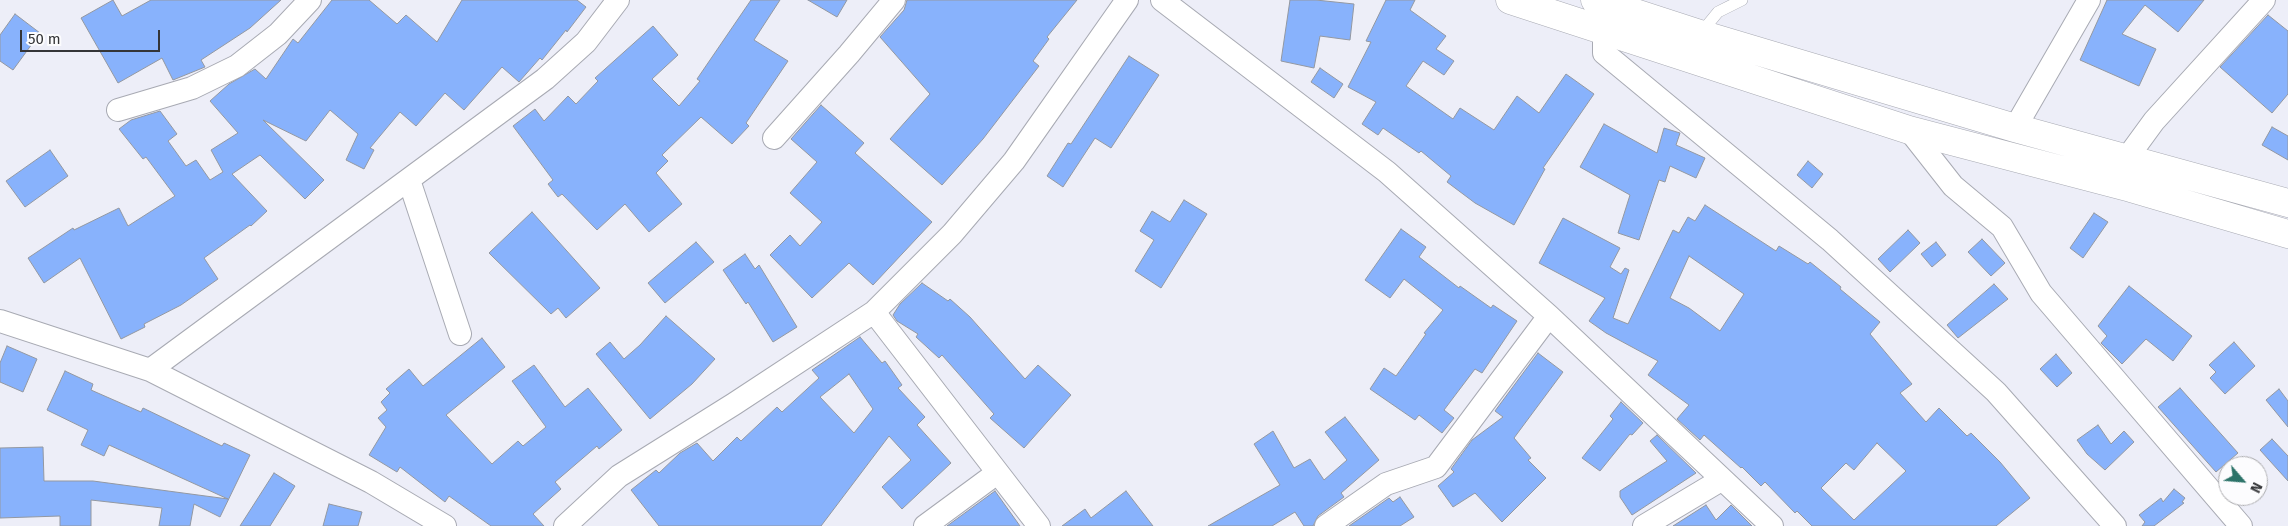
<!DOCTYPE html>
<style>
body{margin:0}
#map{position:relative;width:2288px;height:526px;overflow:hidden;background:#edeef8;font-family:"Fira Sans",sans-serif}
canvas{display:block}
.north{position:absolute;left:2218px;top:456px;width:50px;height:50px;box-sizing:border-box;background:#fcfcfe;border:1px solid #acacaf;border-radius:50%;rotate:117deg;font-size:14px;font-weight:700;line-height:20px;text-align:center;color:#343538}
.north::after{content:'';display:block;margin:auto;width:18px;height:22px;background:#2c7369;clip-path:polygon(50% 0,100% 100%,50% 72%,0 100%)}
.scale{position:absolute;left:20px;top:30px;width:140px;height:22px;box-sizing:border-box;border:2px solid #343538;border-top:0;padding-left:6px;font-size:15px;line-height:18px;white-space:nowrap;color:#343538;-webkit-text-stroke:4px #fcfcfe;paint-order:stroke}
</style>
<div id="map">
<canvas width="2288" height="526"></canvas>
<div class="north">N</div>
<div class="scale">50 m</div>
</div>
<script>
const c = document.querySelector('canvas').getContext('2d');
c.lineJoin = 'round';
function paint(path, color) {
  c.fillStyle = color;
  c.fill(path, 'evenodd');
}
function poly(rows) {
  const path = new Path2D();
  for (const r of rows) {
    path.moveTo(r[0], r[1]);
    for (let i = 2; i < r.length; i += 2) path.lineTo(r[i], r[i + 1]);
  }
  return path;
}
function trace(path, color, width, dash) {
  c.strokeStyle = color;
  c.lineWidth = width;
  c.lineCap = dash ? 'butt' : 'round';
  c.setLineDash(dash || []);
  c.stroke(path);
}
const building = poly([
 [113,0,122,16,151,0,281,0,250,28,201,60,205,67,173,80,162,58,118,83,81,18,113,0],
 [332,0,369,0,397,24,406,15,437,42,462,0,577,0,586,7,567,32,566,30,542,60,540,58,519,82,502,67,464,110,445,93,416,126,400,112,370,148,374,150,364,169,346,160,358,134,330,110,306,141,263,120,324,180,305,199,260,155,232,174,267,211,251,226,250,225,204,258,218,279,181,305,144,324,145,327,121,339,80,258,44,283,28,258,73,228,74,230,119,208,128,226,175,196,146,157,143,159,119,129,131,120,160,111,177,134,168,141,186,166,196,160,210,180,223,172,211,150,238,133,210,101,229,84,255,69,266,79,293,39,298,43,332,0],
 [751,0,780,0,754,40,788,61,746,123,749,126,732,144,701,117,662,155,668,161,656,173,682,204,649,232,625,204,597,230,562,194,558,197,548,184,553,180,513,126,535,109,544,121,568,96,576,104,598,81,595,78,653,26,678,55,652,79,679,106,700,81,697,79,751,0],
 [808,0,847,0,837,17,808,0],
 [907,0,1077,0,1047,37,1049,39,1033,61,1039,66,983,139,942,185,890,139,930,94,880,37,904,10,907,0],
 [1290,0,1316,0,1354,4,1350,40,1320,36,1314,68,1281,61,1290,0],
 [1386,0,1415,0,1410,10,1446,36,1436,49,1454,61,1444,75,1423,61,1406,86,1453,119,1460,108,1494,130,1517,96,1539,113,1566,74,1594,94,1543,168,1545,169,1514,225,1475,203,1447,182,1451,176,1421,151,1419,153,1383,128,1378,135,1362,124,1376,102,1348,87,1371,42,1366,41,1386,0],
 [2107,0,2204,0,2178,32,2145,5,2122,34,2156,49,2139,86,2080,60,2107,0],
 [15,14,40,33,13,70,0,61,0,35,15,14],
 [2268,15,2288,31,2288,94,2272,113,2220,67,2268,15],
 [1129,56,1159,75,1111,148,1095,138,1063,187,1047,176,1068,143,1071,144,1129,56],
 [1320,68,1343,84,1334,98,1311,82,1320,68],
 [821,105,864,143,855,153,932,222,873,285,849,263,812,298,770,255,790,235,800,246,822,222,790,193,817,162,791,139,821,105],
 [1604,124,1657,153,1664,128,1680,133,1676,145,1705,158,1696,178,1670,166,1665,182,1659,180,1639,240,1618,233,1630,195,1580,167,1604,124],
 [2272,127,2288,136,2288,160,2262,145,2272,127],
 [50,150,68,176,25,207,6,181,50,150],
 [1808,161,1823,174,1812,188,1797,175,1808,161],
 [1184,200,1207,214,1161,288,1135,271,1154,240,1140,231,1152,211,1170,222,1184,200],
 [1705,205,1776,251,1779,246,1808,264,1810,262,1841,287,1840,289,1880,322,1870,334,1912,384,1900,393,1926,422,1939,408,1967,436,1971,433,2000,462,2030,498,1996,526,1812,526,1797,511,1795,513,1765,482,1761,486,1742,467,1741,468,1704,435,1700,440,1677,419,1689,405,1648,375,1658,361,1606,333,1589,321,1605,298,1539,263,1563,218,1620,248,1610,267,1621,274,1625,268,1629,270,1613,318,1628,324,1673,230,1679,233,1688,217,1695,221,1705,205],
 [1689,256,1744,294,1720,331,1689,308,1670,298,1689,256],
 [1877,443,1906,471,1854,520,1821,488,1846,463,1854,470,1877,443],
 [532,212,600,288,566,318,558,308,551,314,489,253,532,212],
 [2094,213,2108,222,2083,258,2070,248,2094,213],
 [1401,229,1426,247,1419,257,1459,288,1460,286,1491,308,1493,305,1517,321,1482,373,1475,369,1444,410,1454,418,1442,433,1419,415,1415,420,1370,389,1384,368,1396,376,1426,334,1424,333,1443,310,1404,279,1390,298,1365,280,1401,229],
 [1908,230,1920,243,1890,272,1878,259,1908,230],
 [1982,239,2005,263,1991,276,1968,252,1982,239],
 [696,242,714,262,665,303,648,283,696,242],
 [1936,242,1946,255,1932,267,1921,254,1936,242],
 [745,254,755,269,759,265,797,327,773,342,748,302,746,304,723,270,745,254],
 [922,283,948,301,950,299,970,317,1025,379,1038,365,1071,395,1024,448,990,418,994,414,942,355,939,358,916,337,918,334,897,321,893,315,900,304,922,283],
 [1994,284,2008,299,1958,338,1947,325,1994,284],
 [2129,286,2192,336,2173,361,2146,339,2122,364,2101,343,2107,336,2098,326,2129,286],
 [666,316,715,359,692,384,650,419,596,354,610,342,624,359,640,345,666,316],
 [860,337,882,363,885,361,902,385,898,388,925,417,917,425,951,463,902,509,882,487,911,460,889,436,821,526,659,526,631,490,656,470,659,473,680,453,697,443,713,461,737,437,741,441,777,407,782,412,819,378,812,370,860,337],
 [849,374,873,409,854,433,820,397,849,374],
 [482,338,505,367,446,415,492,464,518,441,523,446,546,427,512,381,534,365,565,407,588,388,622,430,599,449,597,446,555,482,561,489,533,514,544,526,491,526,449,496,445,502,400,467,397,472,369,455,386,427,378,418,387,410,381,402,390,393,386,389,409,369,423,386,482,338],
 [2234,342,2255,366,2225,394,2210,378,2216,372,2209,365,2234,342],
 [7,346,37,359,23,392,0,382,0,363,7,346],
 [1538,353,1563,372,1514,438,1531,458,1528,460,1546,478,1502,522,1475,493,1453,507,1438,486,1454,472,1451,469,1472,440,1503,417,1495,411,1538,353],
 [2056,354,2072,373,2057,387,2040,369,2056,354],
 [65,371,93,384,91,390,141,412,143,408,222,446,224,443,250,455,220,517,194,504,190,526,159,526,162,508,91,500,91,526,60,526,60,516,0,518,0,448,43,447,44,481,93,481,228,499,109,445,104,456,81,445,88,430,47,410,65,371],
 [2180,388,2238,453,2216,472,2158,407,2180,388],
 [2279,389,2288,401,2288,427,2266,400,2279,389],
 [1621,402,1643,423,1632,435,1630,434,1600,471,1582,458,1613,419,1610,416,1621,402],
 [1345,417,1379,460,1341,493,1344,497,1318,516,1313,526,1304,526,1295,512,1272,526,1208,526,1280,485,1254,444,1273,431,1294,468,1310,459,1324,480,1347,460,1325,432,1345,417],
 [2098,425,2111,444,2124,431,2134,442,2105,470,2087,454,2077,440,2098,425],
 [1657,435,1696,473,1632,515,1620,497,1620,491,1667,461,1650,441,1657,435],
 [2272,439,2288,456,2288,481,2260,450,2272,439],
 [274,473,295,486,270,526,240,526,274,473],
 [2174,489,2185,498,2182,502,2184,503,2154,526,2142,526,2145,522,2139,515,2161,498,2163,502,2174,489],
 [995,491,1020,526,947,526,995,491],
 [1126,491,1153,526,1062,526,1085,509,1091,518,1126,491],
 [1400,497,1414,517,1400,526,1349,526,1389,498,1393,502,1400,497],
 [329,504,362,512,358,526,323,526,329,504],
 [1706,505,1716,520,1731,505,1752,526,1673,526,1706,505]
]);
const lane = poly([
 [1700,34,1718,12,1742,0]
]);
const street = poly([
 [1162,0,1387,172,1549,316,1772,526],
 [1604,31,1604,53,1830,240,1996,392,2115,526],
 [118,110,192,88,237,66,278,34,310,0],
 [2015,128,2089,0],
 [1909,130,1953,186,2002,227,2041,293,2241,526],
 [774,138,849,54,894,0],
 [2127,158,2154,121,2264,0],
 [409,180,460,334],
 [874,312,1039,526],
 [0,321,150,370,371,482,445,526],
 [150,370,545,79,586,42,618,0],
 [565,526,619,476,734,404,874,312,952,234,1014,161,1127,0],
 [925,526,997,473],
 [1326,526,1386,484,1436,467,1549,316],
 [1644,526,1721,480]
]);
const secondary = poly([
 [1510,0,1909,130,2131,188,2288,234],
 [1595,0,1700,34,2015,128,2288,203]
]);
paint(building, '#88b2fc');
trace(building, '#9398a1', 1);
trace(lane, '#a8aab3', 12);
trace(street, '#a8aab3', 24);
trace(secondary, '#a8aab3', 29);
trace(lane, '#fff', 11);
trace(street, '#fff', 22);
trace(secondary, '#fff', 28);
</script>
